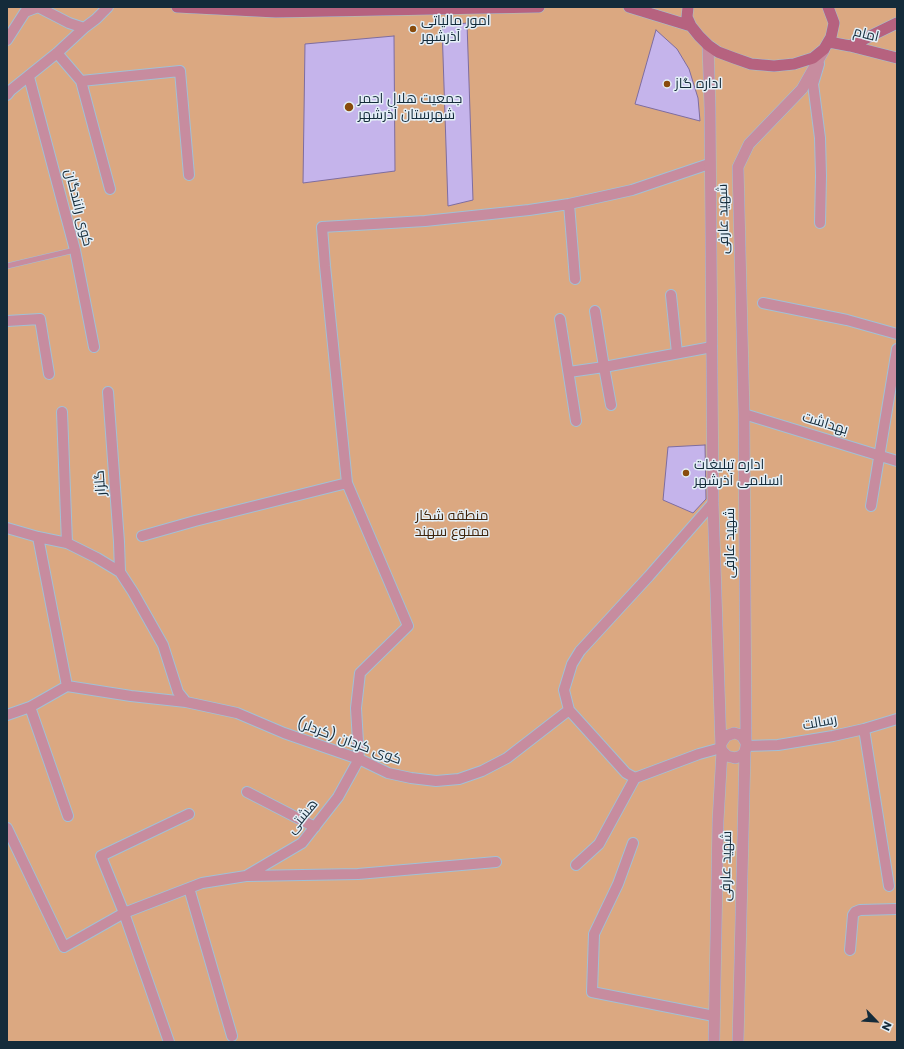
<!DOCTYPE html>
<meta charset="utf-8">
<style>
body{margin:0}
#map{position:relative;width:904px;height:1049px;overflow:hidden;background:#c4e5fd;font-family:Poppins,sans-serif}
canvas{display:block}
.frame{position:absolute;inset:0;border:8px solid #142b3a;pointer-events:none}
.north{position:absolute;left:856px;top:1001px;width:40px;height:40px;-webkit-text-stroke:3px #e4eff7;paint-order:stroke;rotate:115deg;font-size:11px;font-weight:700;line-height:16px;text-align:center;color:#142b3a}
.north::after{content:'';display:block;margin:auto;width:14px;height:18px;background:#142b3a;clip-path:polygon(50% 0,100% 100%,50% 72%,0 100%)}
</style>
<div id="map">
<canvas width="904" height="1049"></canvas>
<div class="frame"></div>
<div class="north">N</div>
</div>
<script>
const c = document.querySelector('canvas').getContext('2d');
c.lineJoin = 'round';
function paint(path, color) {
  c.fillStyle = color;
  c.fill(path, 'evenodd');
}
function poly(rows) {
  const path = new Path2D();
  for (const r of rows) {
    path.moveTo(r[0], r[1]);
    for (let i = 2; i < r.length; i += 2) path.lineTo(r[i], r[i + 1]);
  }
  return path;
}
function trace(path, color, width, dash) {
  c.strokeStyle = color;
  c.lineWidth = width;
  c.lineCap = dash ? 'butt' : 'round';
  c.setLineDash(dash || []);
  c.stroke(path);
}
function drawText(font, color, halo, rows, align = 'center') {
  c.font = font + ' Poppins,Cairo,sans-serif';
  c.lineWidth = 3;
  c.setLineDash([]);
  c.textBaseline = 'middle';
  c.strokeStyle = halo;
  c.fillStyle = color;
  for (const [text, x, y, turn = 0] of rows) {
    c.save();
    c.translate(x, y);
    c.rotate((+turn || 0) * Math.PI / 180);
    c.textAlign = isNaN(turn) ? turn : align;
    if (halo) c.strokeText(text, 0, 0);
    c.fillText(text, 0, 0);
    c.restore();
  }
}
const green = poly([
 [7,7,897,7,897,1042,7,1042]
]);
const building = poly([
 [467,23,473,200,448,206,442,26,467,23],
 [656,30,677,49,689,69,698,98,700,121,635,104,656,30],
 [394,36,395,171,303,183,305,44,394,36],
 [705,445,706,499,693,513,663,500,668,447,705,445]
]);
const service = poly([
 [7,266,75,250]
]);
const minor = poly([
 [7,40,25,12,38,7,69,23,84,28],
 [57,53,81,81,110,189],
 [819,64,813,84,820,138,821,176,820,223],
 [29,77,75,250,94,347],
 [81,81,180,71,189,175],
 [7,95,11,90,57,53,84,28,96,19,108,7],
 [569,204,575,279],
 [671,295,677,353],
 [763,303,847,320,897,334],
 [595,311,604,367,611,405],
 [560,319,576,421],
 [7,321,40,319,49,374],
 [569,372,604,367,712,347],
 [108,392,119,542,120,572],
 [62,412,67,543],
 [744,414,897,461],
 [871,506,897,349],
 [7,528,38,537,67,543,97,558,120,572,133,592,163,645,178,692,186,702,237,713,284,733,359,759,388,773,411,778,436,781,459,779,482,771,507,758,569,710,626,773,635,778,699,754,721,748],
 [142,536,195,521,347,483],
 [38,537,67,686,131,696,186,702],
 [30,707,68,816],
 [569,710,564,690,572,664,580,651,649,576,713,503],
 [7,715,30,707,67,686],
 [864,729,889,886],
 [746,746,778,745,833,736,864,729,897,719],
 [247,792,315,827],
 [7,828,64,947,124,913,202,883,246,876,302,843,338,797,359,759,356,708,360,673,408,626,347,483,325,266,322,227,425,221,529,210,569,204,632,190,709,164],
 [633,843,618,884,594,934,592,992,714,1016],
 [576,865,599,844,635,778],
 [248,876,358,874,496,862],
 [189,888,232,1036],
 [850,950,853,915,855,912,860,910,897,909],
 [169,1042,124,913,101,856,189,814]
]);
const tertiary = poly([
 [708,45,710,109,713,503,721,748,722,751,718,821,714,1042],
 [722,742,726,736,734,733,738,734,742,736,745,741],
 [722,751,727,756,735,758,741,756,745,752],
 [738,1042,745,752,746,746,744,414,738,167,749,144,802,89,824,50]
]);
const secondary = poly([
 [177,7,276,12,539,7],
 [629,7,691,26],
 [688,7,687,17,691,26,699,36,708,45,718,52,734,58,751,64,774,66,794,64,813,58,824,49,831,37,834,23,828,7],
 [829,42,850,46,897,58],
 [850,46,897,23]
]);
const markers = [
 [413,29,4,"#894b0c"],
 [667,84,4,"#894b0c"],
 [349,107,5,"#894b0c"],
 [686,473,4,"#894b0c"]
];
const poiNames = [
 ["امور مالیاتی",421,21],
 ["آذرشهر",421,37],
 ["اداره گاز",675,84],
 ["جمعیت هلال احمر",358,99],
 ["شهرستان آذرشهر",358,115],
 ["اداره تبلیغات",694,465],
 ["اسلامی آذرشهر",694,481]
];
const streetNames = [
 ["امام",866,35,14],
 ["کوی رانندگان",78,208,76],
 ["شهید عارفی",724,219,-91],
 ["بهداشت",825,424,17],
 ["گلزار",101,483,-94],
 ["شهید عارفی",730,543,-90],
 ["رسالت",820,723,-10],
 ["کوی کردان (کردلر)",349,742,20],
 ["هشتی",303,817,-50],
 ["شهید عارفی",727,866,-89]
];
const parkNames = [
 ["منطقه شکار",452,516],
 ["ممنوع سهند",452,532]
];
paint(green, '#dba881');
paint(building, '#c5b4eb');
trace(building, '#7e6da0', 1);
trace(service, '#a1c0d6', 6);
trace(minor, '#a1c0d6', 12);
trace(tertiary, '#a1c0d6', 12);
trace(secondary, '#a1c0d6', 12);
trace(service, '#c78c9f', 5);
trace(minor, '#c78c9f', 10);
trace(tertiary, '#c78c9f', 11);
trace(secondary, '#b6627f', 11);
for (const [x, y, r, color] of markers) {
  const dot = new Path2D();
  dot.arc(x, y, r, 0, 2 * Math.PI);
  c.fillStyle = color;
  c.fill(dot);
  trace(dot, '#e4eff7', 1.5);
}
drawText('14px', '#142b3a', '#e4eff7', poiNames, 'left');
drawText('14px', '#142b3a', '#e4eff7', streetNames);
drawText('14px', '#3f240c', '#e4eff7', parkNames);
</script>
